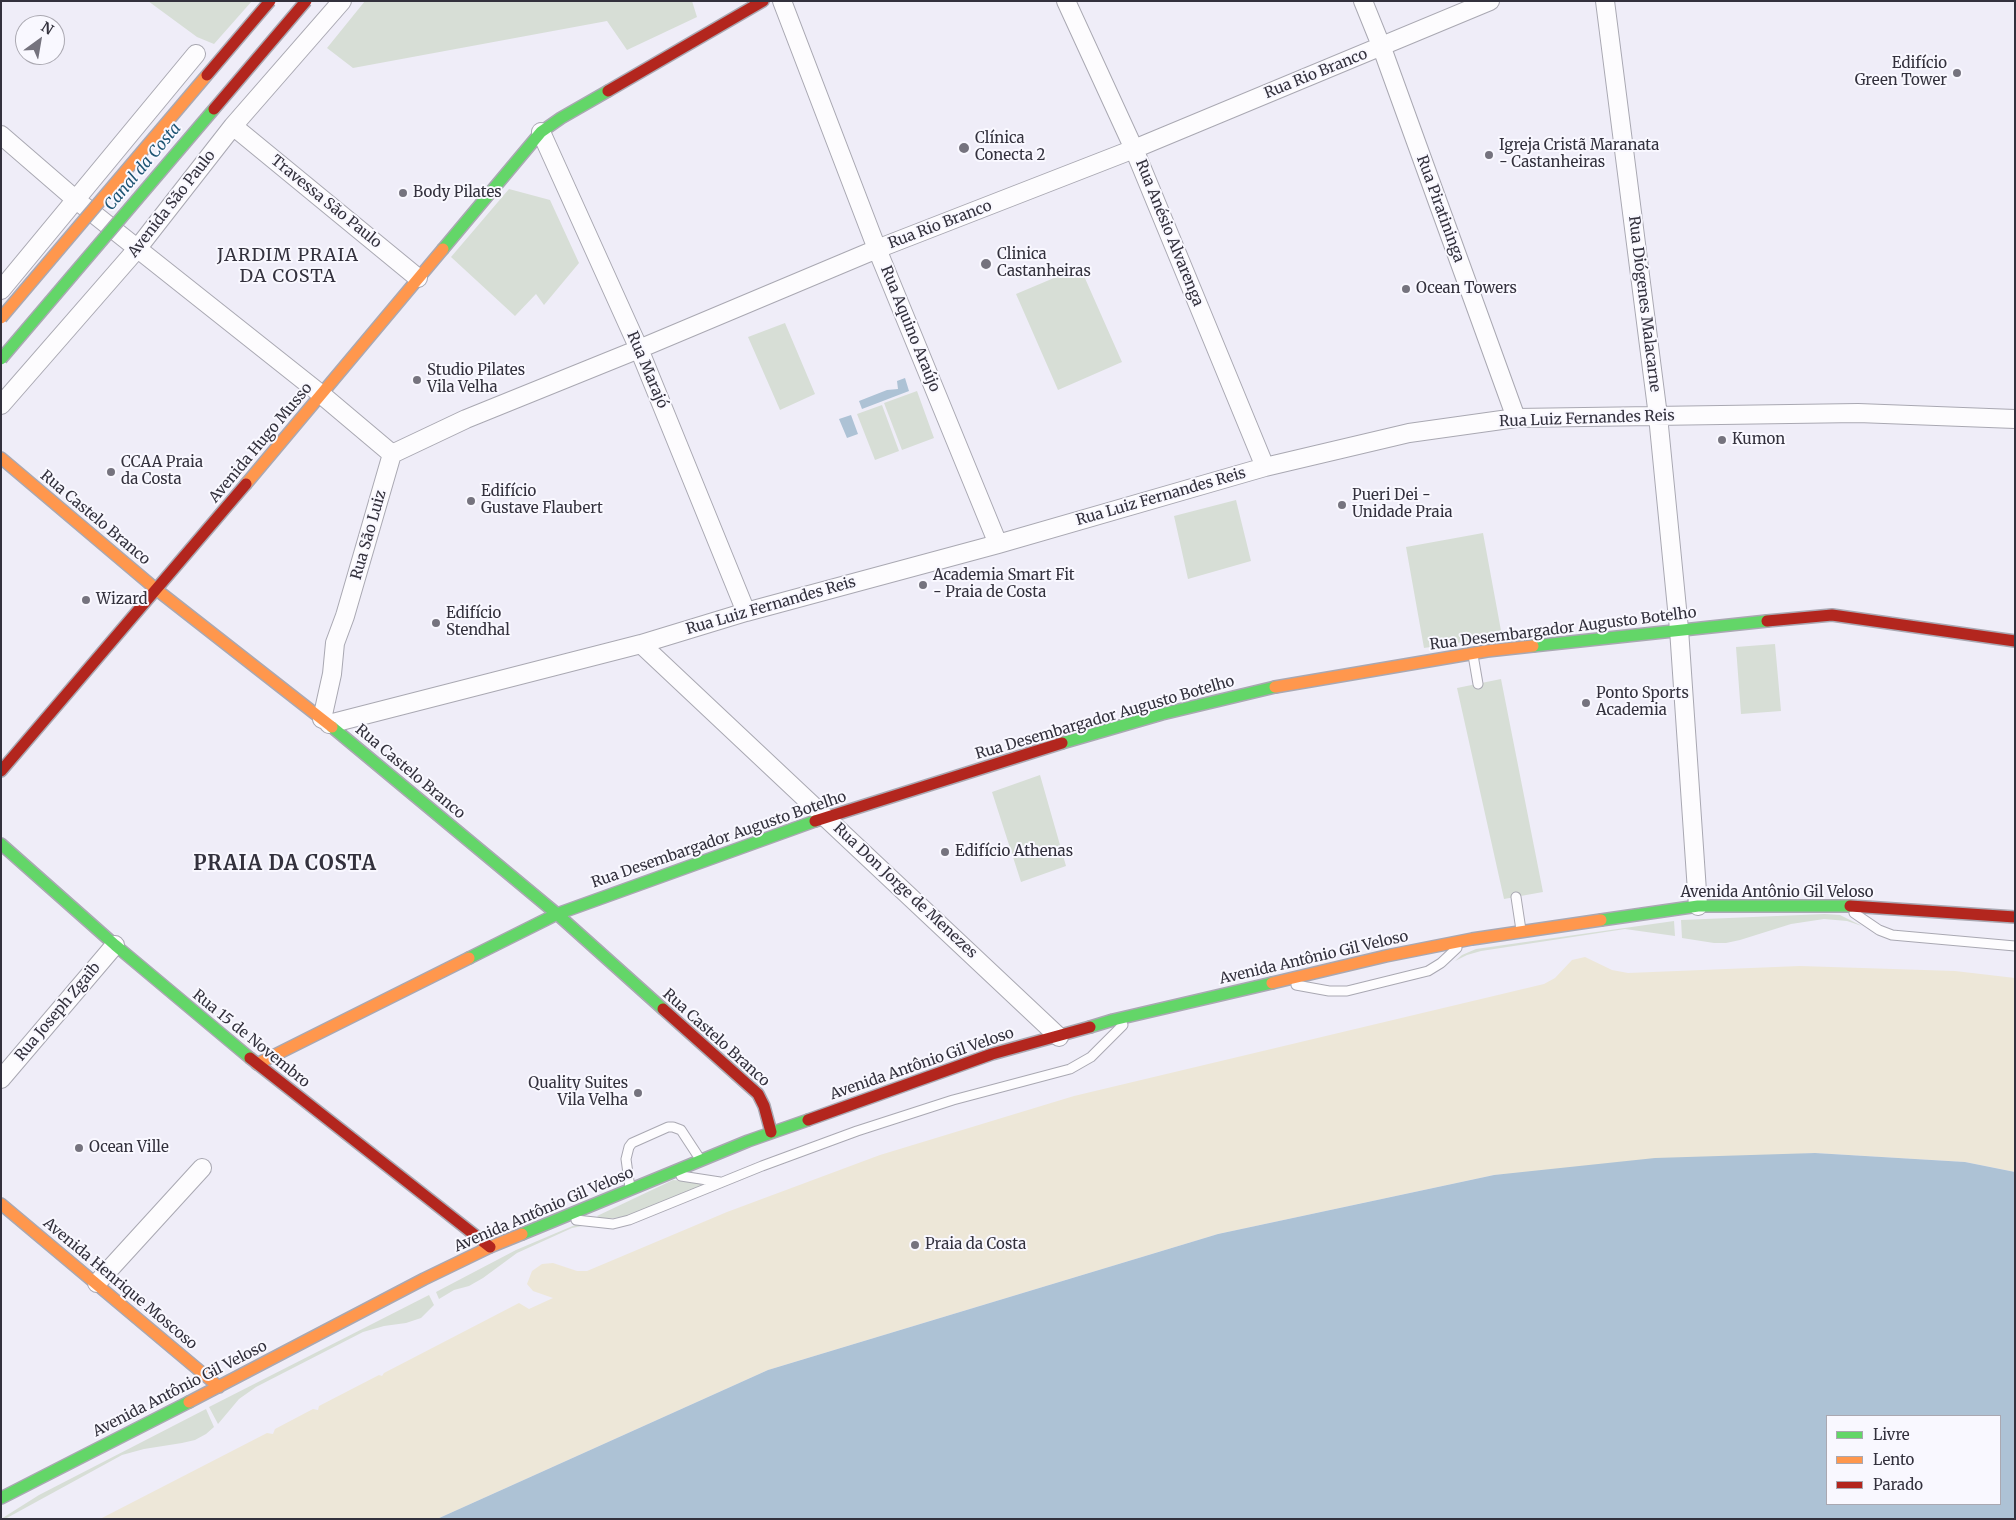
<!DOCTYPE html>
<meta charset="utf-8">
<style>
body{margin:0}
#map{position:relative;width:2016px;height:1520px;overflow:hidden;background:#efedf8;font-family:Merriweather,serif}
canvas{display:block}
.frame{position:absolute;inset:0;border:2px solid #33313d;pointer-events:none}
.legend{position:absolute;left:1826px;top:1415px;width:175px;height:90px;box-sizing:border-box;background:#f9f8ff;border:1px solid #aaa8b1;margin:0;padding:6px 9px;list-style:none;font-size:15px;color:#33313d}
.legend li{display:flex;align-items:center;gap:10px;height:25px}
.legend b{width:25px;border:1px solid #aaa8b1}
.north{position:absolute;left:15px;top:15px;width:50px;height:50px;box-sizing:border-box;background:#f9f8ff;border:1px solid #aaa8b1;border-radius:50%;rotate:32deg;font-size:14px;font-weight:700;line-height:20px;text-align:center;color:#33313d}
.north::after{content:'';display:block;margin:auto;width:18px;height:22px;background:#75737e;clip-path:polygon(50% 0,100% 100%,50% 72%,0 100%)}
</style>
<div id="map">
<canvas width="2016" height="1520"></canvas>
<div class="frame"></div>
<ul class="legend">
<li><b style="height:6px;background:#63d668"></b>Livre</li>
<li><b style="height:6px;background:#ff974d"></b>Lento</li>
<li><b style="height:6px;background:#b3261e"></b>Parado</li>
</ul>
<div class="north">N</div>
</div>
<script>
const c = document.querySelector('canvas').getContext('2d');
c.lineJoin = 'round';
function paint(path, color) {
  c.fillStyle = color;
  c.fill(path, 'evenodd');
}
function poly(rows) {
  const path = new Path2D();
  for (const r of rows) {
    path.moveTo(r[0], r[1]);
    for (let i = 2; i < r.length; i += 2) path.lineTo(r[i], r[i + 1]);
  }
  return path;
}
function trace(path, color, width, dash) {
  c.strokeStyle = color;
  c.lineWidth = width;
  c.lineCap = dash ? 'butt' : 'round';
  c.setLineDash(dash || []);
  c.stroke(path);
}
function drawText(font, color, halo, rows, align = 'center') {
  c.font = font + ' Merriweather,serif';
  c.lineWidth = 4;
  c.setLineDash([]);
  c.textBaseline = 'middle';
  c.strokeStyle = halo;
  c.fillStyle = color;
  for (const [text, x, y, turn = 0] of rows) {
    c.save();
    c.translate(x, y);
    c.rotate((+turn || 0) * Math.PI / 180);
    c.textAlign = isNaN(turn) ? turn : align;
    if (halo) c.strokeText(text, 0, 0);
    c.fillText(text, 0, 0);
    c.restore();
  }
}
const green = poly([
 [148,1,252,1,214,44,197,37],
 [365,1,692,1,697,17,627,50,607,21,353,68,327,48],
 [509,189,550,200,579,263,544,305,536,294,515,316,451,257],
 [1080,267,1122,362,1058,390,1016,294],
 [785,323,815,394,780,410,748,337],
 [917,391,934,438,902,450,884,403],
 [882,405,899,451,875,460,857,414],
 [1236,500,1251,561,1188,579,1174,516],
 [1483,533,1502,636,1424,648,1406,547],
 [1775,644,1781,711,1741,714,1736,647],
 [1501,679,1543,892,1504,899,1457,688],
 [1040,775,1066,866,1021,882,992,792],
 [1825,914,1840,915,1862,926,1847,921,1824,919,1791,924,1740,940,1726,943,1714,943,1682,938,1681,920],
 [1674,921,1675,936,1625,929,1481,951,1467,955,1455,961,1462,955,1476,949],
 [673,1180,686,1181,704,1185,631,1215,614,1218,599,1218,597,1216],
 [575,1225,582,1226,572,1228,517,1253,483,1278,469,1286,454,1290,439,1299,436,1292,516,1250],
 [429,1295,434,1305,421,1318,406,1323,384,1326,363,1332,256,1387,239,1399,218,1424,209,1407],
 [206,1409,214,1427,206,1434,195,1440,182,1443,144,1449,122,1455,5,1519,1,1519,39,1495]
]);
const sand = poly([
 [1585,957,1612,970,1628,973,1800,966,1955,971,2015,978,2015,1172,1965,1162,1815,1153,1494,1175,1218,1234,768,1370,437,1519,100,1519,267,1433,273,1434,275,1429,313,1409,318,1410,319,1406,379,1375,382,1376,384,1373,519,1303,529,1309,553,1298,533,1291,527,1284,532,1271,542,1264,553,1263,577,1271,587,1271,727,1212,880,1155,1074,1096,1544,984,1555,978,1572,960]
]);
const water = poly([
 [905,378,909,391,862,409,859,401,887,390,898,389,897,381],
 [851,415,858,434,847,438,839,419],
 [1815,1153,1965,1162,2015,1172,2015,1519,437,1519,768,1370,1218,1234,1494,1175,1655,1158],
 [1827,1416,2000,1416,2000,1504,1827,1504]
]);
const lane = poly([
 [1473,655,1478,684],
 [1516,897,1521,930],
 [1854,913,1879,930,1892,935,2015,946],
 [1296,985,1329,991,1347,991,1428,971,1441,963,1457,948],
 [681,1176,720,1182],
 [630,1188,626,1159,629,1147,632,1143,668,1127,673,1127,681,1130,700,1159],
 [576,1220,613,1224,629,1220,762,1166,857,1131,953,1100,1070,1069,1091,1057,1123,1025]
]);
const street = poly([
 [782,1,877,249,998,544],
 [1066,1,1134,149,1265,467],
 [1363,1,1382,48,1516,418],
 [1605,1,1658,416,1679,629,1698,906],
 [233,126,418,278],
 [541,132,639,349,746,612],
 [1,135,75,199,322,395,392,454],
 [1,290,196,54],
 [1,405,137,249,233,126,342,1],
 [392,454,466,419,639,349,877,249,1134,149,1490,1],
 [641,644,1059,1037],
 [322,719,332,674,335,643,345,616,392,454],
 [329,724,641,644,746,612,998,544,1265,467,1409,433,1516,418,1858,413,2015,419],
 [1,1079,115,945],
 [97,1283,202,1168]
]);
const fast = poly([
 [443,249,541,132,561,118,608,91],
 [1533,646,1767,621],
 [332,727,557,914,663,1009],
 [1062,743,1162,714,1275,687],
 [1,844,115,945,250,1058],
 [1601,920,1698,906,1850,906],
 [469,958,557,914,815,821],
 [1090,1027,1113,1020,1272,983],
 [522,1234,748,1141,808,1120],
 [1,1498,189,1402]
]);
const slow = poly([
 [1,458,157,590,332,727],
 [246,484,443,249],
 [1275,687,1487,651,1533,646],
 [1272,983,1386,956,1472,939,1601,920],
 [257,1064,469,958],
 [1,1204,219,1387],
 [189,1402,424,1279,490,1247,522,1234]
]);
const jam = poly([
 [608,91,763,1],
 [1767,621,1832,615,2015,641],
 [1,771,246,484],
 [815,821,1062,743],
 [1850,906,2015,917],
 [663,1009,758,1094,764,1106,771,1132],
 [250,1058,490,1247],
 [808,1120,992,1054,1090,1027]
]);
const fastBridge = poly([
 [1,359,214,109]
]);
const slowBridge = poly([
 [1,318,207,75]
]);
const jamBridge = poly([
 [207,75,270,1],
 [214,109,306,1]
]);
const markers = [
 [1957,73,5,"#75737e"],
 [964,148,6,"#75737e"],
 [1489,155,5,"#75737e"],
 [403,193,5,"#75737e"],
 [986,264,6,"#75737e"],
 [1406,289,5,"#75737e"],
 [417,380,5,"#75737e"],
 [1722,440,5,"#75737e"],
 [111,472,5,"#75737e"],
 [471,501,5,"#75737e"],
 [1342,505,5,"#75737e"],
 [923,585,5,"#75737e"],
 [86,600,5,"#75737e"],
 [436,623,5,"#75737e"],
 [1586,703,5,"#75737e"],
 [945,852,5,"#75737e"],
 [638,1093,5,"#75737e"],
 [79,1148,5,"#75737e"],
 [915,1245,5,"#75737e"]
];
const poiNames = [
 ["Edifício",1947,64,"right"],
 ["Green Tower",1947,81,"right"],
 ["Clínica",975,139],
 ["Conecta 2",975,156],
 ["Igreja Cristã Maranata",1499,146],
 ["- Castanheiras",1499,163],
 ["Body Pilates",413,193],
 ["Clinica",997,255],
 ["Castanheiras",997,272],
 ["Ocean Towers",1416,289],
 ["Studio Pilates",427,371],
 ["Vila Velha",427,388],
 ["Kumon",1732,440],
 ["CCAA Praia",121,463],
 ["da Costa",121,480],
 ["Edifício",481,492],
 ["Gustave Flaubert",481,509],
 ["Pueri Dei -",1352,496],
 ["Unidade Praia",1352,513],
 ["Academia Smart Fit",933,576],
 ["- Praia de Costa",933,593],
 ["Wizard",96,600],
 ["Edifício",446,614],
 ["Stendhal",446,631],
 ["Ponto Sports",1596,694],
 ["Academia",1596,711],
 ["Edifício Athenas",955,852],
 ["Quality Suites",628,1084,"right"],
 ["Vila Velha",628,1101,"right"],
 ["Ocean Ville",89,1148],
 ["Praia da Costa",925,1245]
];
const streetNames = [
 ["Rua Rio Branco",1316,74,-22],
 ["Travessa São Paulo",326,202,39],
 ["Avenida São Paulo",172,204,-52],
 ["Rua Piratininga",1440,209,70],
 ["Rua Rio Branco",940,225,-21],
 ["Rua Anésio Alvarenga",1169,233,68],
 ["Rua Diógenes Malacarne",1644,304,83],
 ["Rua Aquino Araújo",910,329,68],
 ["Rua Marajó",647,370,67],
 ["Rua Luiz Fernandes Reis",1587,419,-2],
 ["Avenida Hugo Musso",261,443,-50],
 ["Rua Luiz Fernandes Reis",1161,497,-16],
 ["Rua Castelo Branco",95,518,40],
 ["Rua São Luiz",369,535,-74],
 ["Rua Luiz Fernandes Reis",771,606,-16],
 ["Rua Desembargador Augusto Botelho",1563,629,-7],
 ["Rua Desembargador Augusto Botelho",1105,718,-16],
 ["Rua Castelo Branco",410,772,40],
 ["Rua Desembargador Augusto Botelho",719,840,-19],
 ["Rua Don Jorge de Menezes",905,891,43],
 ["Avenida Antônio Gil Veloso",1777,893],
 ["Avenida Antônio Gil Veloso",1314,958,-13],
 ["Rua Joseph Zgaib",58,1012,-50],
 ["Rua Castelo Branco",716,1038,42],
 ["Rua 15 de Novembro",251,1039,39],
 ["Avenida Antônio Gil Veloso",922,1064,-19],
 ["Avenida Antônio Gil Veloso",544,1210,-23],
 ["Avenida Henrique Moscoso",120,1284,40],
 ["Avenida Antônio Gil Veloso",180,1389,-27]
];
const waterNames = [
 ["Canal da Costa",143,167,-50]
];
const quarterNames = [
 ["JARDIM PRAIA",288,256],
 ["DA COSTA",288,277]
];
const districtNames = [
 ["PRAIA DA COSTA",285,864]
];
paint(green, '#d7ded6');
paint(sand, '#ede7d8');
paint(water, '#adc2d5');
trace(lane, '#a9a8b2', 11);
trace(street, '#a9a8b2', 20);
trace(fast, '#a9a8b2', 14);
trace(slow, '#a9a8b2', 14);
trace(jam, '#a9a8b2', 14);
trace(lane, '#fdfcfe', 9);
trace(street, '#fdfcfe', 18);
trace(fast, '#63d668', 11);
trace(slow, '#ff974d', 11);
trace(jam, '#b3261e', 11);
trace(fastBridge, '#a9a8b2', 14, []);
trace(slowBridge, '#a9a8b2', 14, []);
trace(jamBridge, '#a9a8b2', 14, []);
trace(fastBridge, '#63d668', 11);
trace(slowBridge, '#ff974d', 11);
trace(jamBridge, '#b3261e', 11);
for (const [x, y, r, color] of markers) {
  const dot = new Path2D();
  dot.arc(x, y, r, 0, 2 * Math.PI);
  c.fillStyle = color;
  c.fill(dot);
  trace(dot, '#f9f8ff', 2);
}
drawText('15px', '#33313d', '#f9f8ff', poiNames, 'left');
drawText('15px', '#33313d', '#f9f8ff', streetNames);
drawText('italic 16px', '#1e5473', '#f9f8ff', waterNames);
c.letterSpacing = '1px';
drawText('18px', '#33313d', '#f9f8ff', quarterNames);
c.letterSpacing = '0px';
c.letterSpacing = '1px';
drawText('bold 20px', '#33313d', '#f9f8ff', districtNames);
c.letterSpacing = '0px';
</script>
